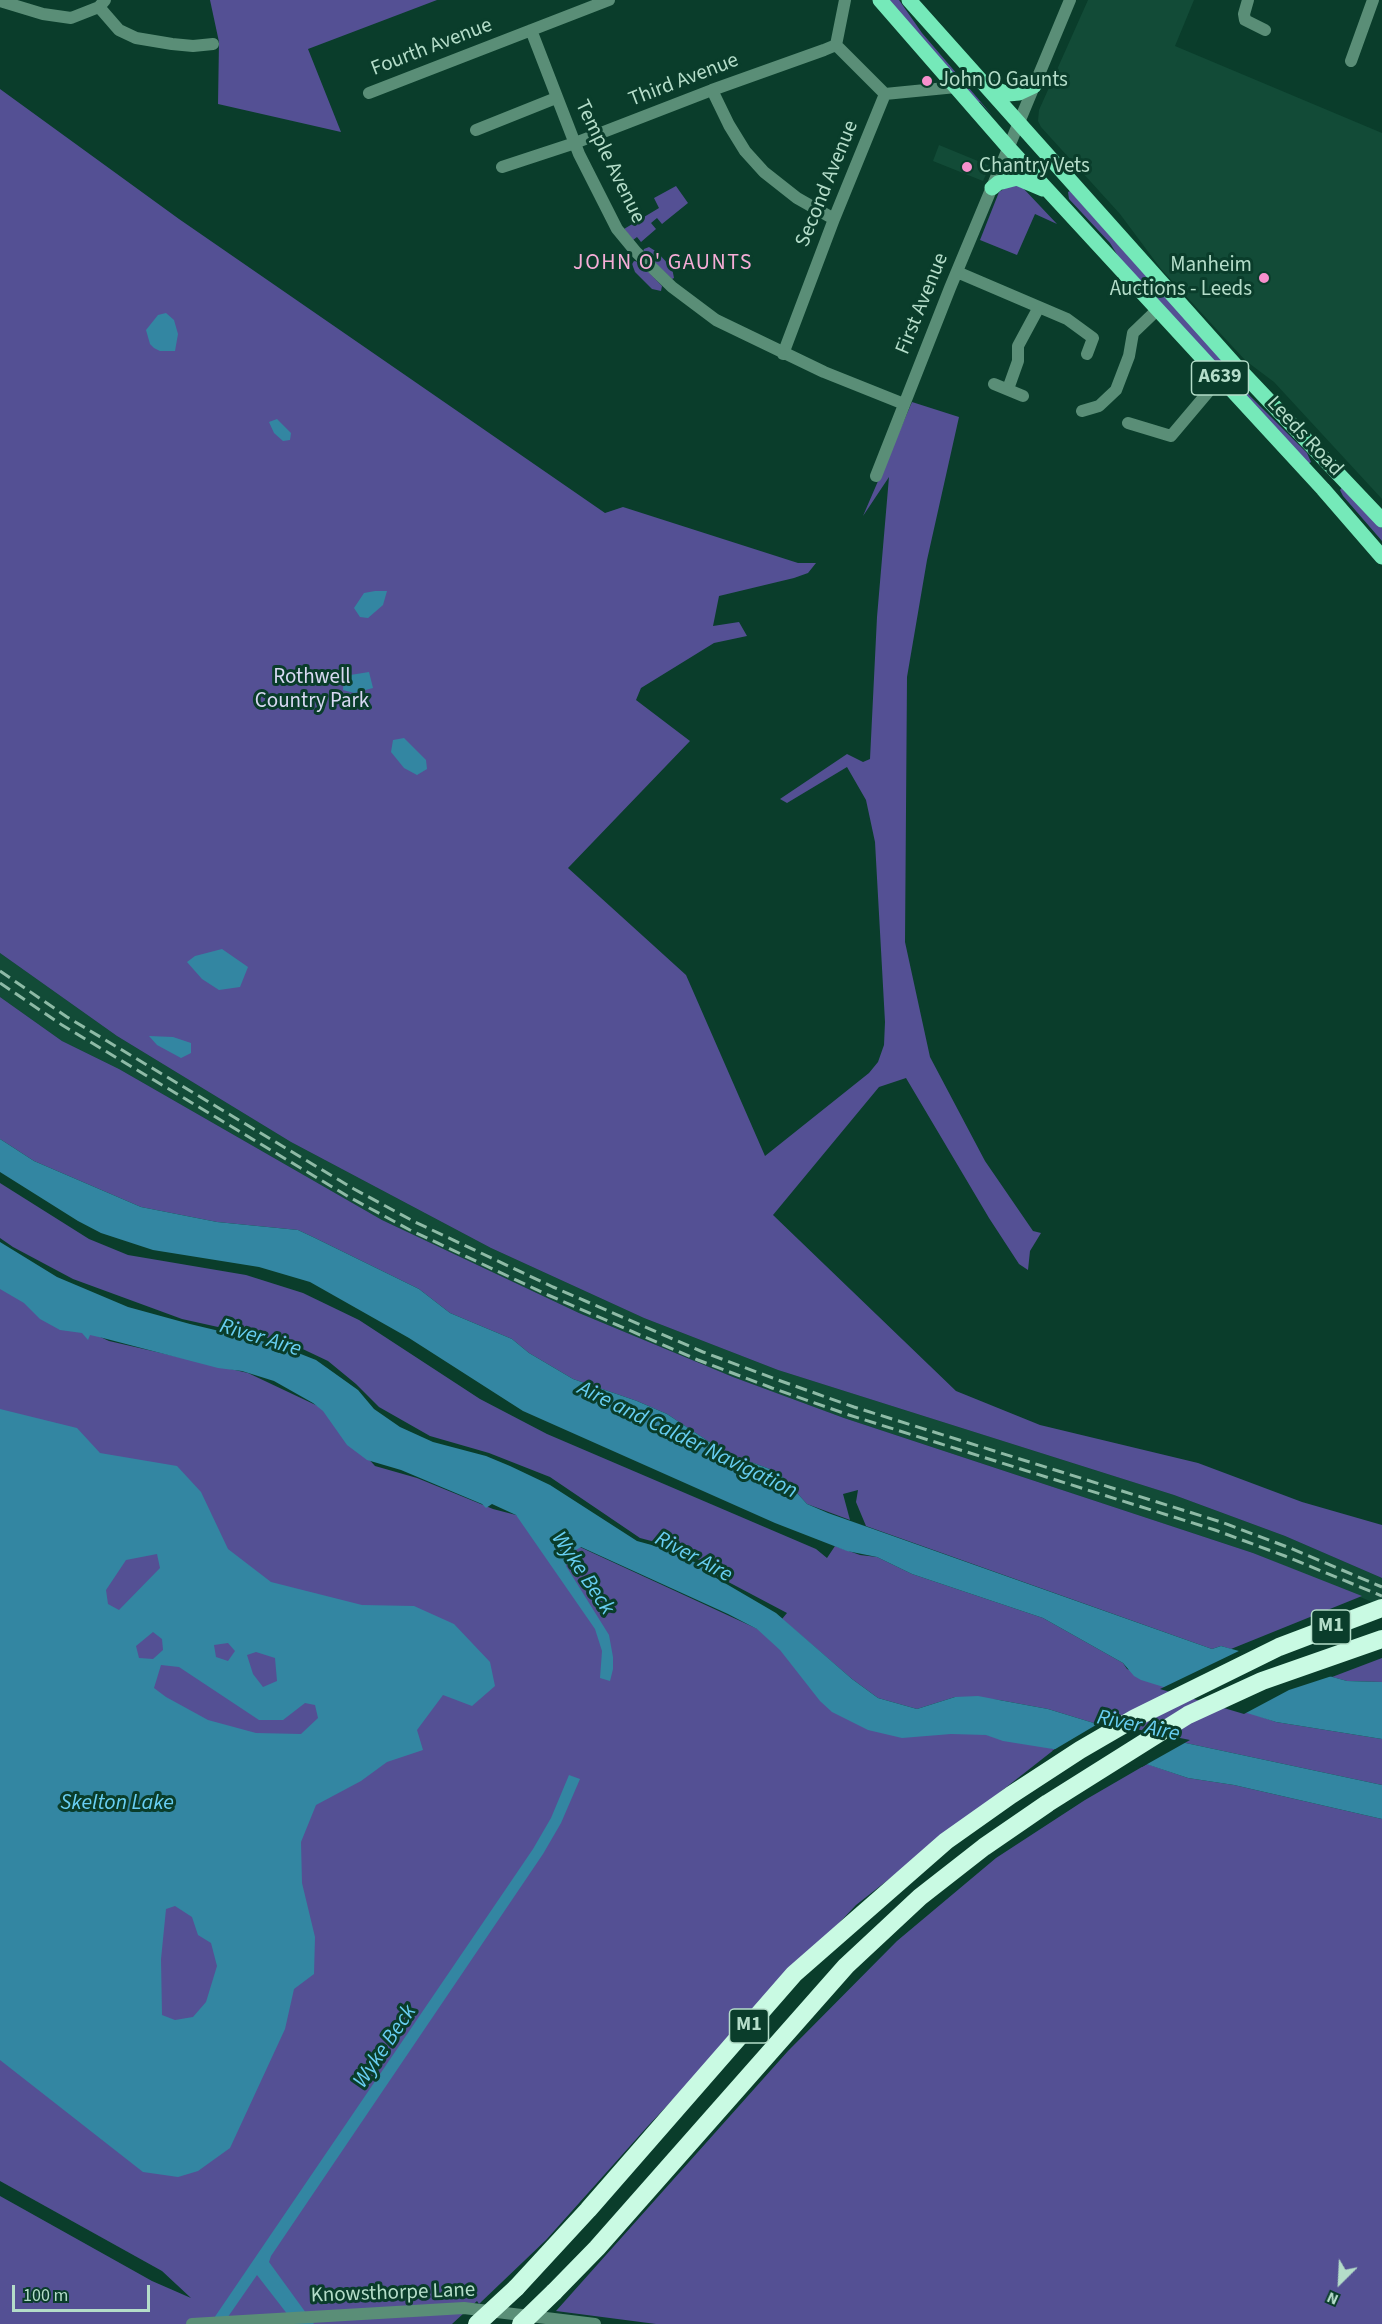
<!DOCTYPE html>
<style>
body{margin:0}
#map{position:relative;width:1382px;height:2324px;overflow:hidden;background:#0a3d2b;font-family:"Source Sans 3",sans-serif}
canvas{display:block}
.north{position:absolute;left:1310px;top:2252px;width:60px;height:60px;-webkit-text-stroke:4px #0a3d2b;paint-order:stroke;rotate:204deg;font-size:16px;font-weight:700;line-height:24px;text-align:center;color:#b4ddc9}
.north::after{content:'';display:block;margin:auto;width:21px;height:27px;background:#b4ddc9;clip-path:polygon(50% 0,100% 100%,50% 72%,0 100%)}
.scale{position:absolute;left:12px;top:2285px;width:138px;height:27px;box-sizing:border-box;border:3px solid #b4ddc9;border-top:0;padding-left:8px;font-size:18px;line-height:21px;white-space:nowrap;color:#b4ddc9;-webkit-text-stroke:4px #0a3d2b;paint-order:stroke}
</style>
<div id="map">
<canvas width="1382" height="2324"></canvas>
<div class="north">N</div>
<div class="scale">100 m</div>
</div>
<script>
const c = document.querySelector('canvas').getContext('2d');
c.lineJoin = 'round';
function paint(path, color) {
  c.fillStyle = color;
  c.fill(path, 'evenodd');
}
function poly(rows) {
  const path = new Path2D();
  for (const r of rows) {
    path.moveTo(r[0], r[1]);
    for (let i = 2; i < r.length; i += 2) path.lineTo(r[i], r[i + 1]);
  }
  return path;
}
function trace(path, color, width, dash) {
  c.strokeStyle = color;
  c.lineWidth = width;
  c.lineCap = dash ? 'butt' : 'round';
  c.setLineDash(dash || []);
  c.stroke(path);
}
function drawText(font, color, halo, rows, align = 'center') {
  c.font = font + ' "Source Sans 3",sans-serif';
  c.lineWidth = 6;
  c.setLineDash([]);
  c.textBaseline = 'middle';
  c.strokeStyle = halo;
  c.fillStyle = color;
  for (const [text, x, y, turn = 0] of rows) {
    c.save();
    c.translate(x, y);
    c.rotate((+turn || 0) * Math.PI / 180);
    c.textAlign = isNaN(turn) ? turn : align;
    if (halo) c.strokeText(text, 0, 0);
    c.fillText(text, 0, 0);
    c.restore();
  }
}
const built = poly([
 [1088,0,1194,0,1175,46,1382,133,1382,499,1274,382,1246,361,1232,346,1161,269,1120,214,1041,127,1038,121,1039,110],
 [939,145,990,166,983,181,933,161],
 [0,953,117,1036,291,1142,491,1248,644,1318,778,1370,1174,1495,1285,1536,1382,1578,1382,1606,1253,1553,844,1418,733,1377,579,1313,382,1220,119,1069,62,1041,0,997]
]);
const green = poly([
 [210,0,437,0,308,49,341,132,218,104,219,42],
 [886,0,899,0,922,33,992,115,980,102,976,104],
 [0,89,179,219,605,513,623,507,798,563,816,563,808,573,794,578,719,596,713,626,739,622,747,636,714,643,641,688,636,700,690,741,568,868,686,975,765,1156,869,1073,878,1062,884,1045,885,1022,875,842,866,800,847,767,787,803,780,799,847,754,863,762,870,759,877,617,889,477,863,516,912,402,959,417,927,560,907,677,905,942,930,1057,985,1161,1033,1231,1041,1233,1030,1251,1028,1270,1019,1264,989,1218,906,1078,879,1087,773,1215,956,1391,1040,1425,1198,1463,1302,1502,1382,1525,1382,1578,1285,1536,1174,1495,778,1370,644,1318,491,1248,291,1142,117,1036,0,953],
 [1012,184,1023,188,1057,224,1035,214,1017,255,980,240,999,192],
 [676,186,688,203,662,224,657,218,651,223,656,229,641,242,637,237,633,240,624,229,659,208,654,198],
 [1070,191,1225,363,1250,396,1307,453,1311,462,1308,464,1124,266,1110,243,1069,199,1068,192],
 [649,247,657,252,672,268,674,278,672,279,643,252,644,249],
 [634,261,639,262,662,286,661,291,652,289,635,272,632,264],
 [1344,485,1382,528,1382,541,1343,496,1340,490],
 [0,997,62,1041,119,1069,382,1220,579,1313,733,1377,844,1418,1253,1553,1362,1596,1231,1649,1221,1646,1212,1649,866,1526,856,1502,858,1490,843,1494,850,1520,807,1504,778,1472,726,1453,667,1414,637,1401,573,1379,529,1353,512,1339,450,1313,419,1289,315,1238,298,1230,217,1222,141,1207,34,1161,0,1139],
 [0,1183,89,1239,128,1255,246,1275,303,1293,359,1320,480,1399,547,1434,816,1549,827,1558,835,1546,860,1555,877,1557,912,1574,1043,1618,1123,1663,1127,1669,1276,1722,1382,1739,1382,1785,1097,1724,1048,1709,999,1700,955,1697,917,1709,878,1698,852,1679,782,1619,787,1613,717,1576,721,1571,674,1547,640,1538,550,1477,489,1453,430,1436,379,1407,356,1384,328,1361,290,1343,182,1319,73,1279,13,1247,0,1238],
 [0,1283,33,1306,109,1341,248,1373,322,1408,375,1466,417,1478,493,1509,516,1515,556,1536,775,1637,834,1703,1055,1749,856,1905,647,2127,546,2240,479,2304,477,2301,452,2324,0,2324,0,2196,152,2281,191,2298,162,2271,0,2181],
 [1382,1658,1382,1682,1347,1681,1332,1677],
 [1147,1764,1188,1778,1234,1785,1382,1819,1382,2324,656,2324,556,2311,788,2051,897,1941,996,1858,1085,1800]
]);
const water = poly([
 [166,313,174,320,178,334,175,351,160,351,154,348,150,344,146,330,158,315],
 [277,419,291,433,290,440,283,441,274,433,269,422],
 [375,591,387,591,383,605,368,618,360,617,354,608,364,593],
 [369,672,373,688,354,693,343,690,344,676],
 [404,738,426,760,427,769,417,775,404,768,391,752,393,740],
 [222,949,248,967,240,987,219,990,202,979,187,962,195,956],
 [149,1036,173,1037,191,1043,191,1053,181,1058,157,1045],
 [0,1139,34,1161,141,1207,217,1222,298,1230,315,1238,419,1289,450,1313,512,1339,529,1353,573,1379,637,1401,667,1414,726,1453,778,1472,807,1504,828,1513,1212,1649,1221,1646,1347,1681,1382,1682,1382,1739,1276,1722,1141,1680,1134,1676,1123,1663,1043,1618,912,1574,877,1557,847,1551,775,1523,523,1411,409,1338,310,1282,259,1267,153,1250,101,1233,78,1221,0,1172],
 [0,1242,57,1277,128,1307,190,1324,278,1345,316,1360,358,1390,374,1409,400,1427,433,1442,486,1456,510,1466,550,1485,637,1541,670,1550,712,1571,711,1575,776,1613,852,1679,878,1698,917,1709,955,1697,978,1696,999,1700,1048,1709,1097,1724,1382,1785,1382,1819,1234,1785,1188,1778,1146,1764,1003,1741,986,1735,951,1734,902,1738,868,1730,832,1712,820,1701,780,1650,757,1629,728,1614,581,1547,569,1554,566,1566,609,1635,613,1657,613,1669,610,1681,600,1678,602,1651,595,1629,516,1515,492,1504,486,1508,482,1504,401,1470,367,1460,347,1445,323,1411,313,1403,274,1381,242,1371,218,1368,103,1338,90,1335,88,1340,82,1333,60,1330,40,1319,24,1303,0,1289],
 [0,1409,77,1428,100,1453,177,1466,201,1492,228,1549,271,1582,362,1605,414,1606,454,1624,490,1662,495,1686,472,1706,443,1695,417,1730,423,1750,387,1762,361,1781,316,1805,301,1842,302,1883,315,1937,314,1974,294,1989,285,2029,230,2148,198,2171,178,2177,143,2172,0,2060],
 [157,1554,160,1568,119,1610,108,1604,106,1590,126,1560],
 [153,1632,162,1639,163,1650,153,1659,139,1658,136,1646],
 [228,1643,235,1651,228,1661,216,1657,214,1645],
 [256,1652,275,1658,277,1681,263,1687,253,1674,247,1655],
 [161,1665,179,1667,259,1720,283,1720,305,1703,315,1705,318,1718,301,1734,256,1733,208,1720,166,1697,154,1688],
 [175,1906,192,1917,198,1935,211,1943,217,1966,206,2002,193,2017,175,2020,162,2015,161,1959,166,1909],
 [569,1775,580,1779,561,1823,543,1854,271,2256,269,2262,314,2324,295,2324,257,2275,223,2324,210,2324,533,1849,551,1818]
]);
const pier = poly([
 [1243,1649,1335,1675,1289,1690,1244,1714,1160,1689],
 [1101,1722,1190,1740,1142,1767,1052,1751]
]);
const minor = poly([
 [1248,0,1244,14,1245,20,1265,30],
 [0,1,43,14,71,18,99,7,105,0],
 [99,7,119,30,136,38,172,44,193,46,213,44],
 [531,30,579,154,617,229,636,252,672,287,716,320,824,372,904,404],
 [836,45,885,94],
 [1351,61,1373,0],
 [712,90,729,125,745,151,764,172,797,198,834,219],
 [369,93,609,0],
 [476,130,556,98],
 [502,167,575,143,712,90,824,50,836,45,845,0],
 [957,272,1067,319,1093,338,1087,354],
 [783,354,834,219,885,94,956,87],
 [994,384,1023,396],
 [1008,389,1018,361,1018,346,1039,307],
 [1082,411,1099,406,1116,390,1129,356,1133,333,1157,310],
 [1128,423,1171,436,1220,378],
 [876,476,950,288,1070,0],
 [192,2324,464,2308,595,2324]
]);
const major = poly([
 [880,0,1008,147,1323,489,1382,557],
 [909,0,1236,366,1382,520],
 [985,85,1008,94,1019,93,1034,86],
 [992,188,998,183,1017,178,1043,189]
]);
const highway = poly([
 [516,2288,588,2210,794,1974,946,1841,1011,1795,1080,1750,1135,1718,1279,1647,1382,1608],
 [554,2292,597,2248,846,1966,920,1897,984,1847,1048,1803,1188,1715,1262,1681,1382,1639]
]);
const rail = poly([
 [0,971,67,1017,354,1189,415,1222,553,1287,703,1352,778,1380,854,1407,1221,1522,1290,1548,1382,1587],
 [0,983,62,1025,349,1197,410,1230,548,1295,698,1360,772,1388,849,1415,1215,1530,1285,1556,1382,1596]
]);
const highwayBridge = poly([
 [477,2324,516,2288],
 [521,2324,554,2292]
]);
const markers = [
 [927,81,6,"#f790cd"],
 [967,167,6,"#f790cd"],
 [1264,278,6,"#f790cd"]
];
const shields = [
 [1220,378,57],
 [1331,1627,39],
 [749,2026,39]
];
const shieldNames = [
 ["A639",1220,378],
 ["M1",1331,1627],
 ["M1",749,2026]
];
const streetNames = [
 ["Fourth Avenue",432,48,-21],
 ["Third Avenue",684,81,-21],
 ["Temple Avenue",609,162,64],
 ["Second Avenue",828,184,-68],
 ["First Avenue",923,304,-68],
 ["Leeds Road",1304,437,47],
 ["Knowsthorpe Lane",393,2294,-2]
];
const poiNames = [
 ["John O Gaunts",939,81],
 ["Chantry Vets",979,167],
 ["Manheim",1252,266,"right"],
 ["Auctions - Leeds",1252,290,"right"]
];
const parkNames = [
 ["Rothwell",312,678],
 ["Country Park",312,702]
];
const neighbourhoodNames = [
 ["JOHN O' GAUNTS",663,264]
];
const waterNames = [
 ["River Aire",260,1339,17],
 ["Aire and Calder Navigation",687,1441,26],
 ["River Aire",693,1558,28],
 ["Wyke Beck",582,1574,56],
 ["River Aire",1138,1727,12],
 ["Skelton Lake",117,1804],
 ["Wyke Beck",386,2047,-56]
];
paint(built, '#124b37');
paint(green, '#545094');
paint(water, '#3386a2');
paint(pier, '#0a3d2b');
trace(minor, '#5a8e77', 12);
trace(major, '#75e9b9', 15);
trace(highway, '#c9fae3', 18);
trace(rail, '#8ebaa6', 3, [12, 6]);
trace(highwayBridge, '#c9fae3', 18);
for (const [x, y, r, color] of markers) {
  const dot = new Path2D();
  dot.arc(x, y, r, 0, 2 * Math.PI);
  c.fillStyle = color;
  c.fill(dot);
  trace(dot, '#0a3d2b', 2);
}
for (const [x, y, w] of shields) {
  const box = new Path2D();
  box.roundRect(x - w / 2, y - 17, w, 34, 4.5);
  c.fillStyle = '#0a3d2b';
  c.fill(box);
  trace(box, '#b4ddc9', 1.5);
}
drawText('bold 20px', '#b4ddc9', null, shieldNames);
drawText('21px', '#b4ddc9', '#0a3d2b', streetNames);
drawText('21px', '#b4ddc9', '#0a3d2b', poiNames, 'left');
drawText('21px', '#d8d9f3', '#0a3d2b', parkNames);
c.letterSpacing = '1.5px';
drawText('22px', '#f6add7', '#0a3d2b', neighbourhoodNames);
c.letterSpacing = '0px';
drawText('italic 22px', '#68cef2', '#0a3d2b', waterNames);
</script>
